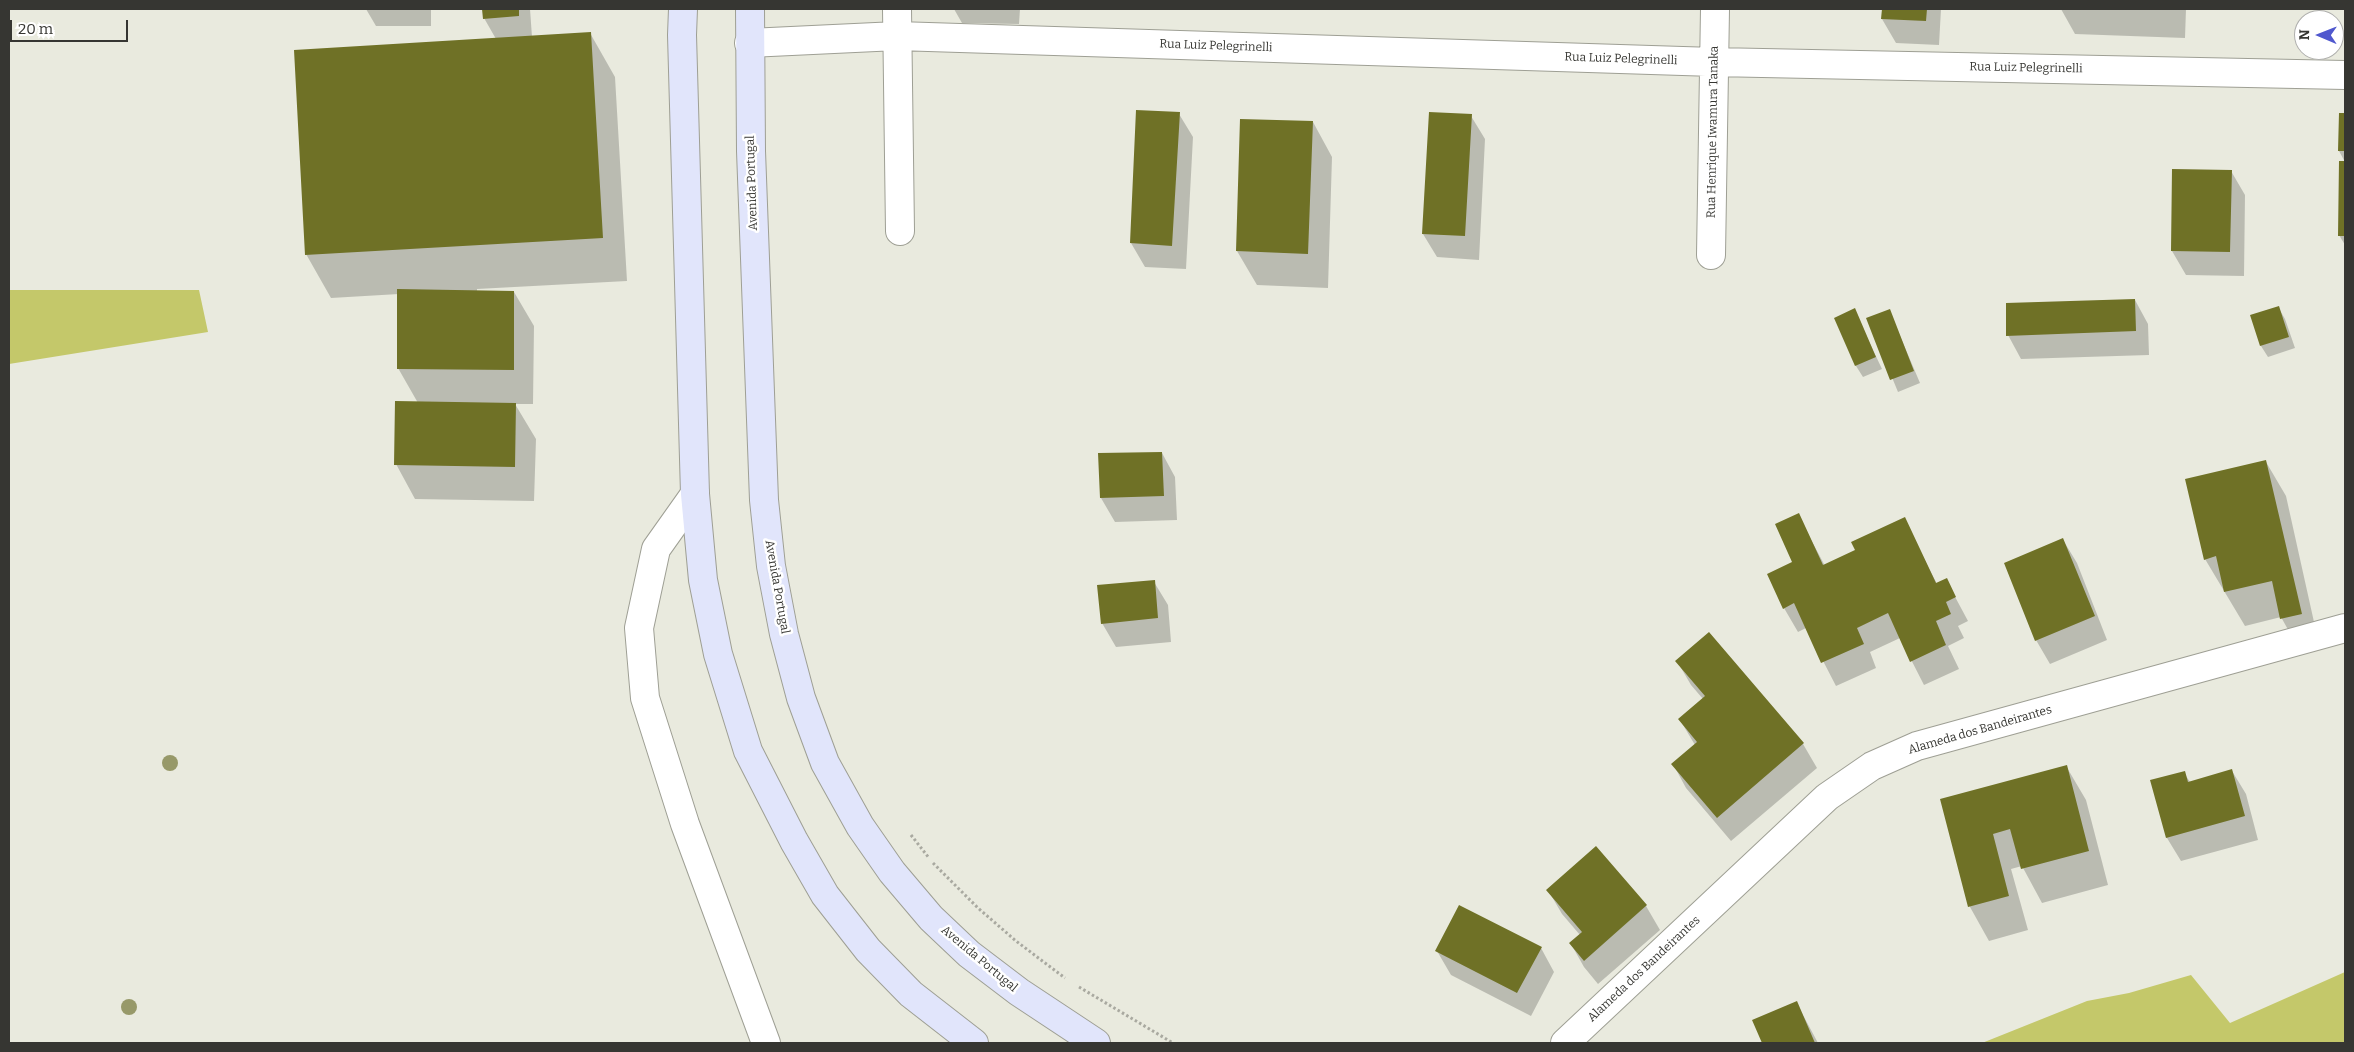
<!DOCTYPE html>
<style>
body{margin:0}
#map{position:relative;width:2354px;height:1052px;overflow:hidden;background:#e9eade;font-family:Bitter,serif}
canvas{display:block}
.frame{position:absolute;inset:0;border:10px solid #363632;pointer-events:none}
.north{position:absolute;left:2294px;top:10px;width:50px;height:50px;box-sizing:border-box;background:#fff;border:1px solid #afafad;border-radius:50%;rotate:271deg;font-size:14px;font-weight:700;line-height:20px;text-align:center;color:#363632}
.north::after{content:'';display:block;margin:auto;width:18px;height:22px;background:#5058ce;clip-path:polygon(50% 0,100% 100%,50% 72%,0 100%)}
.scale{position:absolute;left:10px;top:20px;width:118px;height:22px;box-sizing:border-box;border:2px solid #363632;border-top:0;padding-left:6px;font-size:15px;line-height:18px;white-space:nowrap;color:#363632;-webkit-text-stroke:4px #fff;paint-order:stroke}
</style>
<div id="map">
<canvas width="2354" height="1052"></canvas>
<div class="frame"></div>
<div class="north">N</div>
<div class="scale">20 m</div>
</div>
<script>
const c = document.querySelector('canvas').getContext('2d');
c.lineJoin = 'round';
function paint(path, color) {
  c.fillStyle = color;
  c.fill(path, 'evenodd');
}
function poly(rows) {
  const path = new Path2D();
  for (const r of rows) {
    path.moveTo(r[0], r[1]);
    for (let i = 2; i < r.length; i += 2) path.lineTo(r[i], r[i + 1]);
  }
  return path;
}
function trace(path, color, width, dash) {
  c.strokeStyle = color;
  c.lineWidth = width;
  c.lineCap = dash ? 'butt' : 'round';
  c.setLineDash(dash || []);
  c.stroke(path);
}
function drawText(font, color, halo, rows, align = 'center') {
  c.font = font + ' Bitter,serif';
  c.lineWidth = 5;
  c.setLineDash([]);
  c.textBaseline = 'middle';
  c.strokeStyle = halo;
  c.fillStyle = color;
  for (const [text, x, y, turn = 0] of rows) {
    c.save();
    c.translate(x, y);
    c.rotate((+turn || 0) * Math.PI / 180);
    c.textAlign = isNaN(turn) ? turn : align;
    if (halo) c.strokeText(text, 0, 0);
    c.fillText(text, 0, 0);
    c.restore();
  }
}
const green = poly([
 [9,290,199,290,208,332,9,364],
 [2345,972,2345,1043,1982,1043,2087,1001,2129,993,2191,975,2230,1023]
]);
const shadow = poly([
 [366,9,431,9,431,26,376,26],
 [483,9,530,9,532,37,590,33,615,77,627,281,477,289,477,291,514,292,534,326,533,404,515,404,536,439,534,501,415,499,396,464,418,403,398,368,399,294,331,298,306,254,496,39,484,18],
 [954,9,1020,9,1019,24,962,23],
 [1883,9,1941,9,1939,45,1896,43,1882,19],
 [2061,9,2186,9,2185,38,2075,34],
 [1179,114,1193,137,1186,269,1145,267,1131,243],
 [2340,114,2345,114,2345,162,2339,151],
 [1471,116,1485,139,1479,260,1437,257,1423,234],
 [1313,122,1332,157,1328,288,1257,285,1237,251],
 [2341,162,2345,162,2345,245,2339,235],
 [2231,171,2245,195,2244,276,2186,275,2172,251],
 [2135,300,2148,324,2149,355,2021,359,2008,335],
 [2278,307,2285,319,2295,348,2268,357,2261,346,2252,316],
 [1854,310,1882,369,1863,377,1856,366],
 [1889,310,1920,383,1898,392,1868,319],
 [1162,453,1175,477,1177,520,1115,522,1101,498,1099,455],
 [2266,462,2286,496,2320,649,2301,653,2281,617,2245,626,2205,559],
 [1798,515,1825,566,1857,551,1904,519,1937,584,1946,580,1968,621,1958,626,1964,638,1948,646,1959,669,1924,685,1900,638,1870,652,1876,668,1836,686,1806,628,1798,632,1784,608,1794,563],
 [2063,540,2077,563,2107,640,2050,664,2036,640],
 [1154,582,1168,605,1171,642,1116,647,1102,623],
 [1709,634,1803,744,1817,768,1731,841,1686,788,1673,764,1695,745,1680,720,1703,699,1691,685,1677,661],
 [2066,766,2086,800,2108,885,2042,903,2022,866,2011,869,2028,930,1989,941,1970,907,1941,800],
 [2232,771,2246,794,2258,840,2181,861,2167,838,2152,781,2184,773,2190,782],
 [1548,890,1646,906,1660,930,1598,984,1584,967,1571,944,1580,935,1562,914],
 [1541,948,1554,972,1531,1016,1451,975,1437,951],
 [1796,1002,1818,1043,1764,1043,1754,1020]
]);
const building = poly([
 [482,9,519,9,519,16,483,19],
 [1882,9,1927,9,1926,21,1881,19],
 [591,32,603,238,305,255,294,50],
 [1136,110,1180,112,1172,246,1130,243],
 [1429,112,1472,114,1465,236,1422,234],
 [2339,113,2345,113,2345,151,2338,151],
 [1240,119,1313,121,1308,254,1236,251],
 [2339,161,2345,161,2345,236,2338,236],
 [2172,169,2232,170,2230,252,2171,251],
 [397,289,514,291,514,370,397,369],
 [2135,299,2136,331,2006,336,2006,303],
 [2279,306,2289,337,2260,346,2250,315],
 [1855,308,1876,357,1855,366,1834,318],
 [1890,309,1914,371,1890,380,1866,318],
 [395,401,516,403,515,467,394,465],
 [1162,452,1164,496,1100,498,1098,453],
 [2266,460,2302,614,2280,619,2272,581,2224,592,2216,556,2204,560,2185,479],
 [1799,513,1823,565,1855,550,1851,542,1905,517,1936,583,1947,578,1956,597,1946,602,1951,614,1936,621,1946,645,1910,662,1888,613,1857,628,1864,644,1821,663,1794,603,1783,609,1767,574,1792,562,1775,524],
 [2063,538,2095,616,2035,641,2004,563],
 [1155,580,1158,618,1101,624,1097,585],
 [1709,632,1804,743,1717,818,1671,764,1697,742,1678,719,1705,696,1675,661],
 [2067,765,2089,851,2021,869,2010,829,1993,834,2009,896,1968,907,1940,799],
 [2232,769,2245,816,2166,838,2150,780,2185,771,2188,782],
 [1596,846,1647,905,1584,961,1569,943,1582,932,1546,890],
 [1459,905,1542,947,1517,993,1435,951],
 [1797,1001,1815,1043,1762,1043,1752,1020]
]);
const path = poly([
 [911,835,929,858],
 [933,863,978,908,1016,941,1065,978],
 [1079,987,1173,1043]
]);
const minor = poly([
 [897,9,900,231],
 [749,43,897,36,1714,62,2345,75],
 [1711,255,1715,9],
 [695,494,656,549,639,628,645,698,685,824,766,1043],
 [1565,1043,1827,797,1872,766,1917,746,2345,628]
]);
const secondary = poly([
 [683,9,682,35,695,494,703,580,718,654,748,751,794,841,825,895,868,950,911,994,974,1043],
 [750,9,751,151,764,500,771,566,784,634,801,698,825,763,860,826,892,872,931,918,969,954,1019,992,1096,1043]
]);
const trees = [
 [170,763],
 [129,1007]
];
const streetNames = [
 ["Rua Luiz Pelegrinelli",1216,46,2],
 ["Rua Luiz Pelegrinelli",1621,59,2],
 ["Rua Luiz Pelegrinelli",2026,68,1],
 ["Rua Henrique Iwamura Tanaka",1713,132,-89],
 ["Avenida Portugal",752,183,-92],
 ["Avenida Portugal",777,587,80],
 ["Alameda dos Bandeirantes",1980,730,-16],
 ["Avenida Portugal",979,959,40],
 ["Alameda dos Bandeirantes",1644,969,-43]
];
paint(green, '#c4c86a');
paint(shadow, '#0003');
paint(building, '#6f7126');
trace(minor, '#9e9f94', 30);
trace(secondary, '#9e9f94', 30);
trace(path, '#a9a9a0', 3, [2.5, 2.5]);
trace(minor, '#fff', 28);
trace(secondary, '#e1e5fb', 28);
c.fillStyle = '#979969';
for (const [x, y] of trees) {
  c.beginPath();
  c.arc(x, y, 8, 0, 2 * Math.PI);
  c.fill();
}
drawText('12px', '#363632', '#fff', streetNames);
</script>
